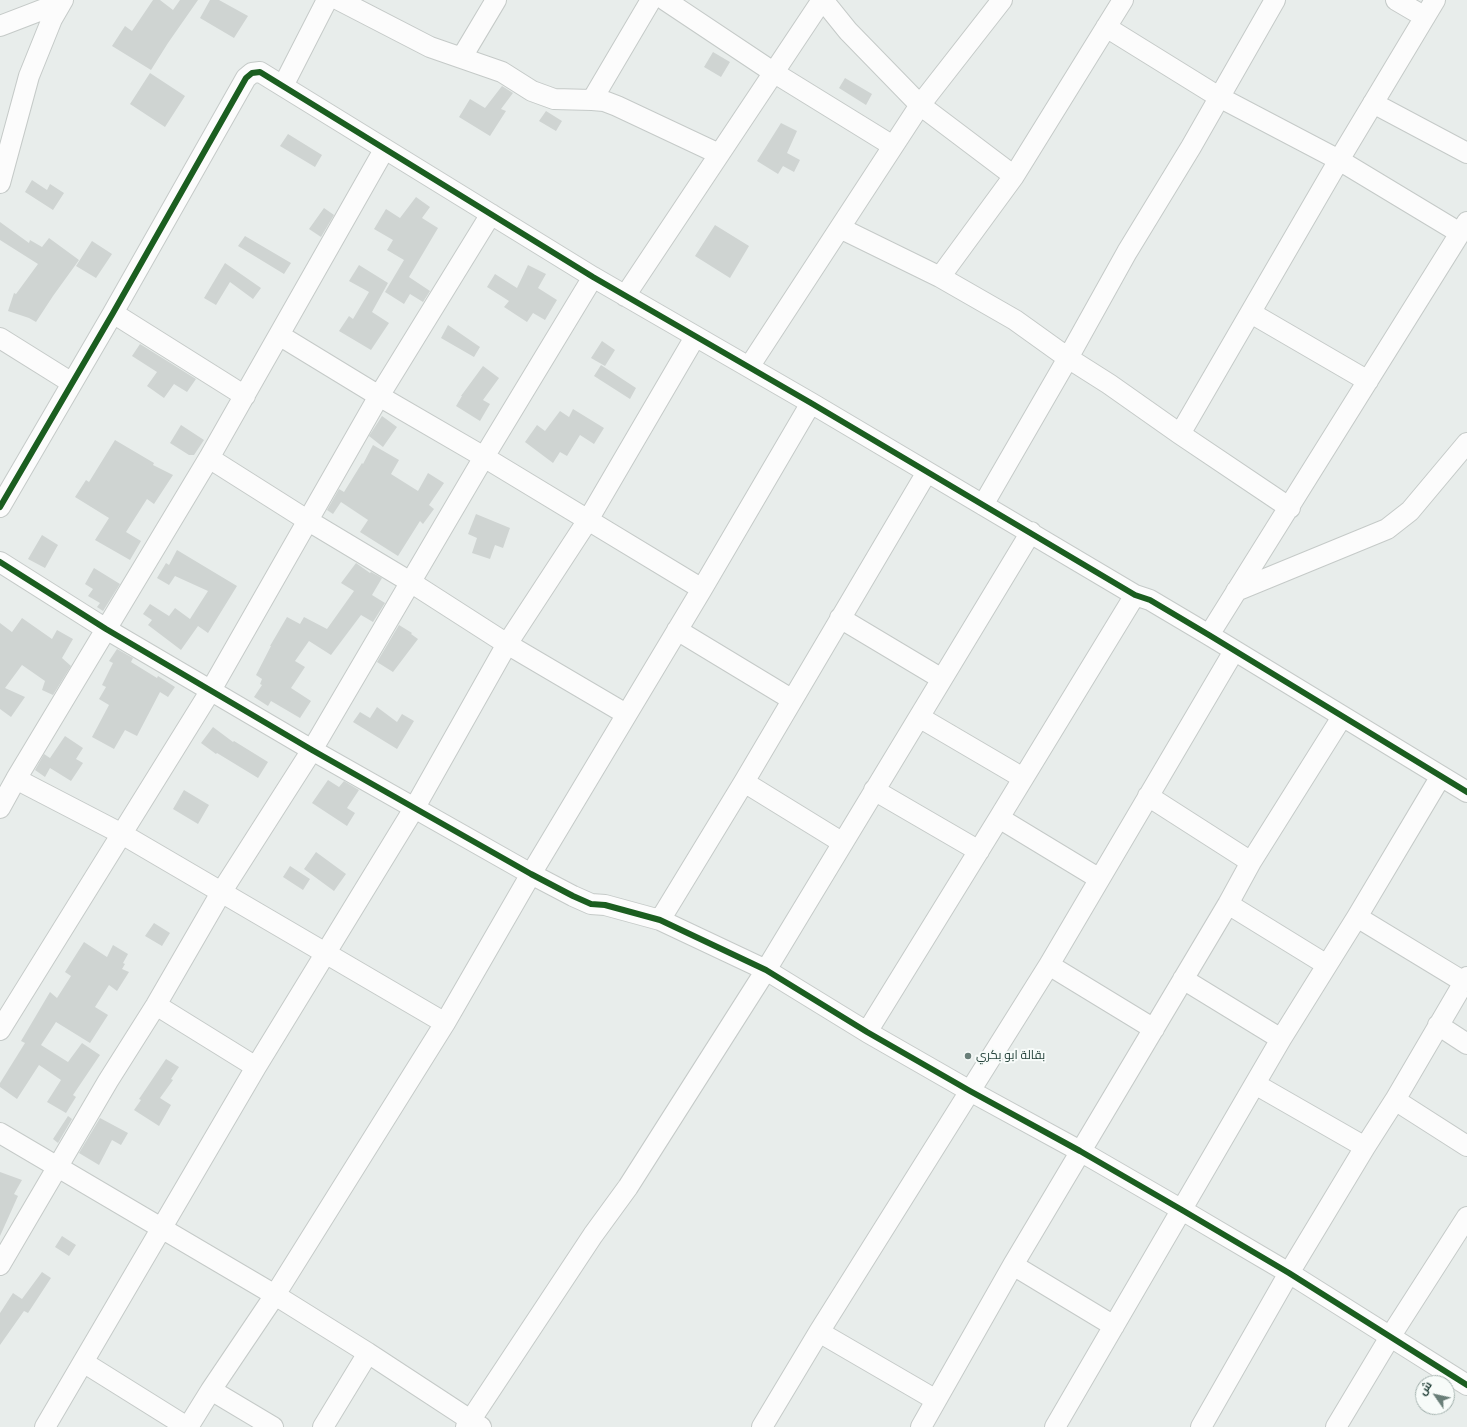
<!DOCTYPE html>
<meta charset="utf-8">
<style>
body{margin:0}
#map{position:relative;width:1467px;height:1427px;overflow:hidden;background:#e8edeb;font-family:"Fira Sans Condensed",Cairo,sans-serif}
canvas{display:block}
.north{position:absolute;left:1415px;top:1375px;width:40px;height:40px;box-sizing:border-box;background:#f7fbf9;border:1px solid #a3b1ad;border-radius:50%;rotate:304deg;font-size:11px;font-weight:700;line-height:16px;text-align:center;color:#24423a}
.north::after{content:'';display:block;margin:auto;width:14px;height:18px;background:#697e78;clip-path:polygon(50% 0,100% 100%,50% 72%,0 100%)}
</style>
<div id="map">
<canvas width="1467" height="1427"></canvas>
<div class="north">ش</div>
</div>
<script>
const c = document.querySelector('canvas').getContext('2d');
c.lineJoin = 'round';
function paint(path, color) {
  c.fillStyle = color;
  c.fill(path, 'evenodd');
}
function poly(rows) {
  const path = new Path2D();
  for (const r of rows) {
    path.moveTo(r[0], r[1]);
    for (let i = 2; i < r.length; i += 2) path.lineTo(r[i], r[i + 1]);
  }
  return path;
}
function trace(path, color, width, dash) {
  c.strokeStyle = color;
  c.lineWidth = width;
  c.lineCap = dash ? 'butt' : 'round';
  c.setLineDash(dash || []);
  c.stroke(path);
}
function drawText(font, color, halo, rows, align = 'center') {
  c.font = font + ' "Fira Sans Condensed",Cairo,sans-serif';
  c.lineWidth = 4;
  c.setLineDash([]);
  c.textBaseline = 'middle';
  c.strokeStyle = halo;
  c.fillStyle = color;
  for (const [text, x, y, turn = 0] of rows) {
    c.save();
    c.translate(x, y);
    c.rotate((+turn || 0) * Math.PI / 180);
    c.textAlign = isNaN(turn) ? turn : align;
    if (halo) c.strokeText(text, 0, 0);
    c.fillText(text, 0, 0);
    c.restore();
  }
}
const building = poly([
 [153,0,160,0,173,10,180,0,198,0,168,43,151,70,112,46,125,26,132,31],
 [210,0,219,0,248,16,234,38,200,18],
 [713,52,730,62,721,77,704,67],
 [150,73,185,96,165,127,130,104],
 [845,78,872,94,866,105,839,88],
 [502,86,513,93,501,109,506,111,490,136,459,117,470,99,485,108],
 [546,111,562,121,556,131,539,121],
 [781,123,797,131,787,153,800,160,794,172,783,166,778,174,757,161],
 [288,134,322,155,315,167,280,146],
 [32,180,47,190,50,184,64,193,53,210,25,192],
 [416,197,430,207,422,218,438,228,409,277,430,291,423,302,410,294,404,304,385,292,404,260,387,250,393,240,374,229,386,209,400,218],
 [324,208,334,215,321,237,309,229],
 [0,222,29,243,30,240,42,247,49,238,79,260,53,296,36,322,29,318,8,311,14,293,16,294,38,264,0,240],
 [715,225,749,246,730,278,695,256],
 [245,236,291,263,284,274,238,246],
 [92,241,112,254,96,278,76,266],
 [225,263,261,288,253,299,230,282,216,305,204,298],
 [359,265,388,283,372,312,389,323,371,350,339,331,349,316,353,319,369,292,349,281],
 [528,265,546,274,538,288,557,300,545,320,533,313,527,322,504,307,509,301,487,287,495,274,517,288],
 [448,325,480,347,474,357,441,338],
 [602,341,615,350,605,366,591,358],
 [140,344,196,379,187,392,174,384,164,398,147,386,157,372,132,356],
 [601,365,636,388,630,399,594,376],
 [483,366,499,378,483,400,490,404,480,421,456,406,462,396,461,396],
 [573,409,604,428,594,444,580,435,567,456,560,452,553,463,525,442,537,425,545,431,560,411,569,417],
 [382,416,397,427,383,447,369,436],
 [181,425,204,440,194,455,189,455,170,443],
 [115,440,154,463,153,465,173,475,154,504,147,499,126,532,141,541,130,560,95,540,109,518,75,497,86,480,89,482],
 [373,445,399,460,391,474,418,491,428,473,444,483,429,505,434,509,423,524,420,521,398,556,360,532,368,520,341,502,333,514,327,510,339,489,344,492,362,463,363,464],
 [476,514,510,528,503,548,495,545,490,559,472,553,477,538,468,534],
 [42,535,58,545,45,568,28,559],
 [177,550,237,586,208,633,198,626,181,650,148,625,152,620,143,614,150,604,169,616,175,608,190,619,208,591,175,576,169,585,157,578,166,563,169,565],
 [356,563,370,573,371,572,382,578,372,595,385,603,373,622,361,615,331,655,309,641,295,661,305,667,291,688,311,701,300,718,271,701,268,706,254,697,262,685,260,684,262,679,256,675,271,646,270,646,287,617,300,624,304,617,327,629,354,591,341,583],
 [94,568,120,584,103,611,97,607,100,603,88,596,93,589,85,584],
 [22,618,52,639,57,630,73,639,62,658,71,666,53,695,42,690,45,681,22,665,5,688,25,697,11,717,0,709,0,623,12,632],
 [399,625,412,633,411,634,418,639,393,672,377,662],
 [117,649,133,658,131,662,157,678,158,676,175,687,168,697,160,692,137,736,125,730,114,749,92,737,109,705,99,699,106,687,102,685,113,663,109,661],
 [377,707,397,722,402,714,414,721,397,749,353,722,360,712,370,718],
 [213,727,233,742,234,741,268,762,258,778,217,753,216,754,201,743],
 [65,736,83,748,76,759,83,763,71,781,50,768,45,777,35,770,44,754,50,758],
 [328,780,339,787,344,781,359,790,347,808,355,813,347,826,312,803],
 [184,790,209,805,198,824,173,809],
 [316,852,346,874,334,891,304,869],
 [290,866,310,879,303,890,283,877],
 [154,923,170,933,162,946,145,936],
 [84,942,107,957,113,945,128,954,123,963,125,964,122,969,129,972,117,991,109,985,95,1007,108,1015,90,1043,56,1022,41,1045,68,1062,82,1043,100,1055,73,1095,76,1097,66,1113,47,1102,61,1080,39,1065,17,1099,0,1087,0,1083,25,1043,21,1041,50,992,57,998,71,976,65,972],
 [166,1059,179,1067,171,1079,173,1080,160,1098,171,1105,159,1126,134,1110,141,1100,139,1099],
 [68,1116,72,1119,58,1143,53,1139],
 [100,1118,128,1133,121,1145,112,1140,99,1165,79,1153],
 [0,1172,22,1180,14,1194,18,1196,0,1236],
 [62,1236,76,1245,69,1256,55,1247],
 [42,1272,51,1278,28,1313,24,1311,0,1345,0,1313,13,1293,22,1299]
]);
const minor = poly([
 [339,0,430,47,502,72,532,91,554,99,592,100,604,101,617,106,719,154],
 [665,0,773,72,893,146],
 [823,0,848,31,920,105,1014,176],
 [1396,0,1425,17],
 [0,26,60,3],
 [1106,27,1219,97,1339,160,1460,233],
 [462,57,496,0],
 [283,86,327,0],
 [592,100,651,0],
 [1373,103,1467,153],
 [0,183,29,76,52,19,63,0],
 [840,228,940,277,1015,320,1068,358,1109,384,1180,434,1290,508],
 [940,277,1014,176,1123,0],
 [625,296,822,0],
 [113,313,245,396],
 [1251,313,1368,381],
 [279,335,379,396,484,457,702,589],
 [0,338,72,383],
 [749,367,920,105,1002,0],
 [1180,434,1339,160,1435,0],
 [209,458,307,520,412,583,507,644,626,714],
 [983,505,1068,358,1127,252,1191,147,1275,0],
 [0,507,113,313,246,78,252,73,260,72,593,277,811,403,1135,595,1150,600,1209,635,1467,792],
 [0,562,106,629,312,750,531,874,573,896,591,904,605,905,660,920,766,970,867,1032,970,1091,1080,1151,1182,1210,1289,1273,1467,1385],
 [1236,591,1387,529,1410,511,1467,443],
 [840,618,942,679],
 [677,630,791,699],
 [1209,635,1467,222],
 [919,717,1023,778],
 [16,779,122,834,445,1023],
 [744,782,843,843],
 [874,790,979,851],
 [1148,796,1251,862],
 [0,808,16,779,209,458,384,150],
 [999,818,1098,878],
 [1228,904,1327,965],
 [1357,917,1464,982],
 [660,920,744,782,927,472],
 [1049,965,1154,1029],
 [1183,979,1281,1039],
 [156,1005,256,1067],
 [1438,1025,1467,1044],
 [0,1030,211,690,379,396,491,214],
 [867,1032,999,818,1135,595],
 [1255,1084,1365,1147],
 [1395,1100,1467,1146],
 [0,1133,275,1295,368,1353,481,1427],
 [0,1265,108,1081,156,1005,222,891,312,750,484,457,593,277],
 [1013,1265,1114,1326],
 [819,1332,936,1400],
 [83,1362,187,1427],
 [211,1390,273,1427],
 [45,1427,256,1067,415,807,507,644,588,520,695,337],
 [188,1427,211,1390,275,1295,445,1023,531,874,702,589,811,403],
 [323,1427,368,1353],
 [466,1427,593,1235,628,1187,766,970,1031,532],
 [762,1427,819,1332,1049,965,1234,651],
 [921,1427,1013,1265,1228,904,1251,862,1342,717],
 [1055,1427,1281,1039,1357,917,1441,776],
 [1201,1427,1289,1273,1365,1147,1395,1100,1467,977],
 [1336,1427,1390,1337,1467,1217]
]);
const cycleway = poly([
 [0,507,113,313,246,78,252,73,260,72,593,277,811,403,1135,595,1150,600,1209,635,1467,792],
 [0,562,106,629,312,750,531,874,573,896,591,904,605,905,660,920,766,970,867,1032,970,1091,1080,1151,1182,1210,1289,1273,1467,1385]
]);
const markers = [
 [968,1056,4,"#697e78"]
];
const poiNames = [
 ["بقالة ابو بكري",976,1056]
];
paint(building, '#cfd4d2');
trace(minor, '#c5cac8', 22);
trace(minor, '#fcfcfc', 20);
trace(cycleway, '#1b5e20', 6);
for (const [x, y, r, color] of markers) {
  const dot = new Path2D();
  dot.arc(x, y, r, 0, 2 * Math.PI);
  c.fillStyle = color;
  c.fill(dot);
  trace(dot, '#f7fbf9', 1.5);
}
drawText('12px', '#24423a', '#f7fbf9', poiNames, 'left');
</script>
